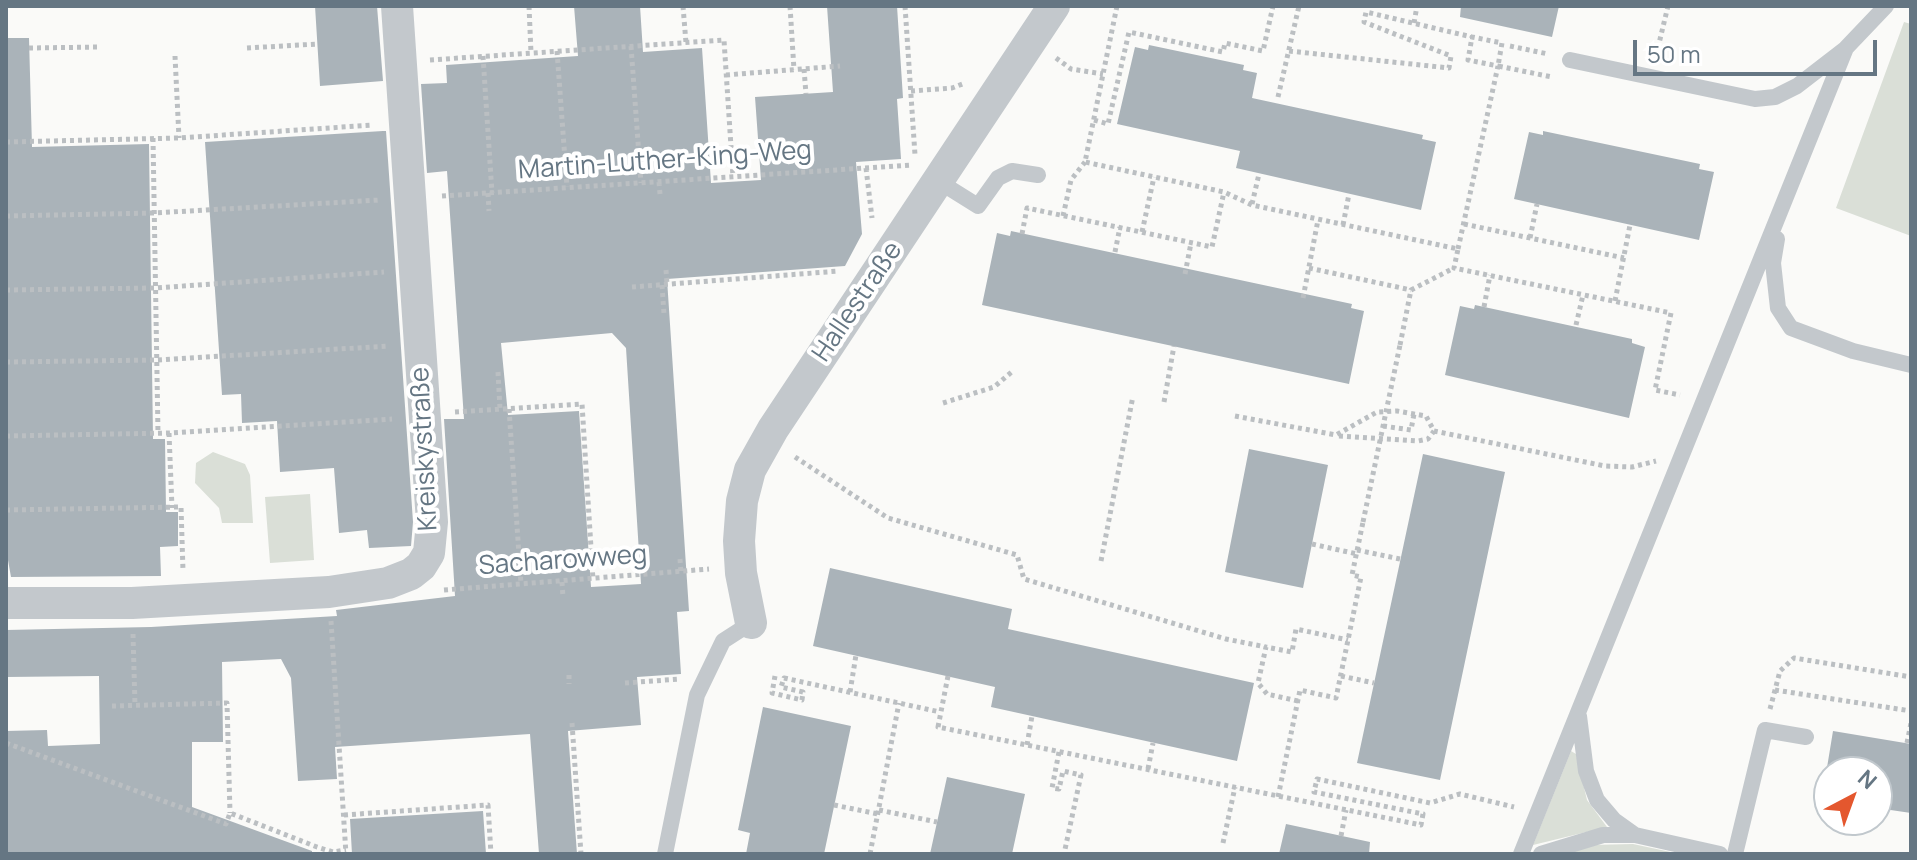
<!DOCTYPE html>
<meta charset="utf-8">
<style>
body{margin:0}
#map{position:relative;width:1917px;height:860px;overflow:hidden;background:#fafaf8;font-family:Manrope,sans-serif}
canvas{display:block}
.frame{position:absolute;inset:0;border:8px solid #657683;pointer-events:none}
.north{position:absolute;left:1813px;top:756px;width:80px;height:80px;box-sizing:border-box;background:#fff;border:2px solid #c1c8cd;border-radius:50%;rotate:41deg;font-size:22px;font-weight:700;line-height:32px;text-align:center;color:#657683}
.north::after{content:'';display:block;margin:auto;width:28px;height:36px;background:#e4572e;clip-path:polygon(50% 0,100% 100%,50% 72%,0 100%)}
.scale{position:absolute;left:1633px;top:40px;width:244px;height:36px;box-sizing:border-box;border:4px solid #657683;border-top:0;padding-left:10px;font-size:24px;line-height:28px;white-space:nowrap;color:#657683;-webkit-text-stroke:6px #fff;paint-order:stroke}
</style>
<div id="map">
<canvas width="1917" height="860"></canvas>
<div class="frame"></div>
<div class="north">N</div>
<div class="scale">50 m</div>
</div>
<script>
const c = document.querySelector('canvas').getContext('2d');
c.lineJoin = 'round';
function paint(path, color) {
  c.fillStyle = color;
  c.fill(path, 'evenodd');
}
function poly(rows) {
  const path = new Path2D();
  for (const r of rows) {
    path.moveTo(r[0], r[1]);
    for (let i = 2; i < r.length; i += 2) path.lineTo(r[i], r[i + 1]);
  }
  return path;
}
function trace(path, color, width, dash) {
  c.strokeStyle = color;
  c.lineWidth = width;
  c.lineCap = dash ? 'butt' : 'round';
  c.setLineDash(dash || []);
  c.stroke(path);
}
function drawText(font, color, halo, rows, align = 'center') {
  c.font = font + ' Manrope,sans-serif';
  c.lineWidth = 8;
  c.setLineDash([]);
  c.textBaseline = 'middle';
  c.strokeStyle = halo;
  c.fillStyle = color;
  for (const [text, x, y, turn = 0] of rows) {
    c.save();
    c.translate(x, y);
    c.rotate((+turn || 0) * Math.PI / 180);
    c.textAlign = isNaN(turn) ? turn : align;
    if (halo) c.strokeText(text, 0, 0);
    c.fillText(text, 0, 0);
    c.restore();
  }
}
const green = poly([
 [1904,22,1911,24,1911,236,1836,208],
 [213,452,245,464,250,475,253,523,222,523,219,508,195,483,196,463],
 [310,494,314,560,270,563,265,497],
 [1571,751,1576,754,1587,800,1607,827,1533,845],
 [1633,844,1680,854,1559,854,1592,845]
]);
const building = poly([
 [315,6,377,6,383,81,320,86],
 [574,6,640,6,643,52,702,48,711,183,761,180,755,97,833,92,827,6,897,6,903,98,897,99,901,159,856,162,862,234,845,266,667,279,689,611,677,612,681,674,637,677,641,725,568,731,577,854,539,854,530,734,335,747,337,779,298,781,291,678,281,659,222,662,223,742,192,742,192,807,312,851,312,854,6,854,6,731,47,730,48,746,100,744,99,676,6,677,6,630,151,627,337,616,336,610,455,596,444,419,464,419,447,171,427,173,421,84,447,83,446,65,578,56],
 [612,333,626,348,641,584,591,587,579,411,508,415,501,343],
 [1461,6,1559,6,1552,37,1460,17],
 [6,38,29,38,32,147,149,144,153,439,165,439,166,512,178,512,178,546,160,547,161,576,11,577,6,549],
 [1149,45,1244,65,1243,70,1257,73,1252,98,1423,135,1422,139,1436,142,1421,210,1236,168,1240,151,1117,124,1135,47,1148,50],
 [383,131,386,131,413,522,411,546,369,548,367,530,339,533,334,468,280,472,277,421,242,423,241,394,222,395,205,142],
 [1543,131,1700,164,1699,169,1714,172,1699,240,1514,199,1529,132,1543,135],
 [1011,231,1352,304,1351,308,1364,311,1349,384,982,305,997,233,1010,236],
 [1475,305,1632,339,1632,343,1645,347,1629,418,1445,375,1460,306,1474,309],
 [1249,449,1328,465,1303,588,1225,572],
 [1423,454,1505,472,1440,780,1357,763],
 [830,568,1012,609,1008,629,1254,683,1237,761,991,707,995,687,813,646],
 [763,707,851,726,824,854,746,854,750,833,738,830],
 [1833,731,1911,744,1911,813,1877,808,1877,772,1829,772,1829,799,1822,798],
 [947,777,1025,794,1012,854,930,854],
 [483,811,486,854,352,854,350,819],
 [1286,824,1370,842,1369,854,1279,854]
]);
const path = poly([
 [529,6,531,53],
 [683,6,686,43],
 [790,6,794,70],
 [905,6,915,155],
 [1117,6,1085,162,1224,192,1252,205,1458,249,1454,268,1671,313,1655,390,1680,395],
 [1414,23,1417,6],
 [631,46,641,183],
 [1510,46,1548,54],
 [29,48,100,47],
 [247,48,318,44],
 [557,51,567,187],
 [1289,51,1449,68,1451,56,1364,22,1366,12,1472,37],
 [175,56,179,138],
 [483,56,492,193],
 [1656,56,1668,6],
 [1056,58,1071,69,1103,74],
 [430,60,724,40,733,177],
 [804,69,806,94],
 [726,75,840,66],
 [911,91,952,88,965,83],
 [1278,97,1299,6],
 [1094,120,1108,124,1129,32,1223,52,1225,43,1263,51,1273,6],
 [153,138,158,433],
 [6,142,179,138,373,125],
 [866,168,872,218],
 [659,182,660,194],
 [488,193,489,211],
 [442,196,911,165],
 [1252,204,1259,174],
 [6,216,154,213,380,200],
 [1063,216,1071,180,1085,162],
 [1464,224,1624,258],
 [1343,225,1349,194],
 [1142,232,1154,177],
 [1022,234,1027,208,1212,247,1224,192],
 [1530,238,1537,204],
 [1458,249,1498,66,1468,60,1472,37,1502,43,1498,66,1552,77],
 [1115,252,1120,227],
 [1309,268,1411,290],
 [666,270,667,284],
 [1185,274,1191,243],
 [662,285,664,314],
 [632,287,839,271],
 [6,290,155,288,384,272],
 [1303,298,1318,220],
 [1615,301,1630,225],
 [1484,307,1490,275],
 [1576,325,1583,295],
 [1400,345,1411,290,1454,268],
 [6,362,157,360,389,346],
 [498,372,500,409],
 [1164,402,1174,346],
 [943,403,994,387,1014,370],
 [509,409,521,584],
 [455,412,582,404,593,580],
 [1235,416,1336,435,1377,412,1397,411,1426,416,1434,431,1605,466,1632,467,1656,461],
 [1383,426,1411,430,1414,414],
 [169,433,172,508],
 [6,436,169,433,392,419],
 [1339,436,1418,441,1428,439,1434,431],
 [795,457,888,518,1017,555,1024,579,1226,639,1266,647],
 [6,510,181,507,183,571],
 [1312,544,1357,554],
 [1357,550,1400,559],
 [680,559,681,573],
 [1101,561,1133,396],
 [562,582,563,598],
 [444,590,709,569],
 [331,621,346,854],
 [133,634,135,705],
 [569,675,569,684],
 [775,676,772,693,802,700,803,692,781,687,784,678,940,712],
 [948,676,938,727,1421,825,1423,814,1314,792,1317,779,1430,803,1460,794,1514,807],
 [1341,676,1374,683],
 [625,683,680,679],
 [1775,690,1911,711],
 [850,692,856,655],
 [1298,701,1267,694,1258,683,1266,647,1292,652,1296,629,1348,640],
 [112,706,227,703,230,813],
 [1770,709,1780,671,1794,658,1911,677],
 [572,723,581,854],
 [6,743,226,824,230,813,317,847,333,852,346,850],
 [1907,743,1911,723],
 [1027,745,1032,716],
 [1059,752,1052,788,1059,789,1063,771,1081,775,1064,854],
 [1148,769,1153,743],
 [1278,797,1300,690,1336,698,1361,577,1352,575,1363,522],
 [834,805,878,814],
 [879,810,937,822],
 [344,815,488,805,491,854],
 [1341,836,1346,810],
 [1223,843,1235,787],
 [870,854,899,703]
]);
const lane = poly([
 [1570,60,1755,99,1775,97,1797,86,1845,49],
 [938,181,978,206,998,178,1012,171,1038,175],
 [1777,239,1773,263,1778,308,1791,328,1853,351,1911,365],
 [1579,716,1586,771,1597,800,1614,820,1635,835],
 [665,854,697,695,723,641,751,623],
 [1521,854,1846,48,1886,6],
 [1541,854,1603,835,1635,835,1720,854],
 [1735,854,1765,730,1806,737]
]);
const street = poly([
 [6,603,132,603,329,592,388,583,411,574,421,566,429,553,432,522,397,6],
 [751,623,741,573,739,541,742,501,750,470,773,429,1054,6]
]);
const pathBridge = poly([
 [1363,522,1400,345]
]);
const streetNames = [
 ["Martin-Luther-King-Weg",665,161,-4],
 ["Hallestraße",858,302,-56],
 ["Kreiskystraße",425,449,-93],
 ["Sacharowweg",563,561,-4]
];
paint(green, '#dadfd7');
paint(building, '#aab3b9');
trace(path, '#bbbfc2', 5, [4, 4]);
trace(lane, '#c3c8cc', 16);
trace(street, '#c3c8cc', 32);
trace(pathBridge, '#bbbfc2', 5, [4, 4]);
drawText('26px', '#657683', '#fff', streetNames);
</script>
